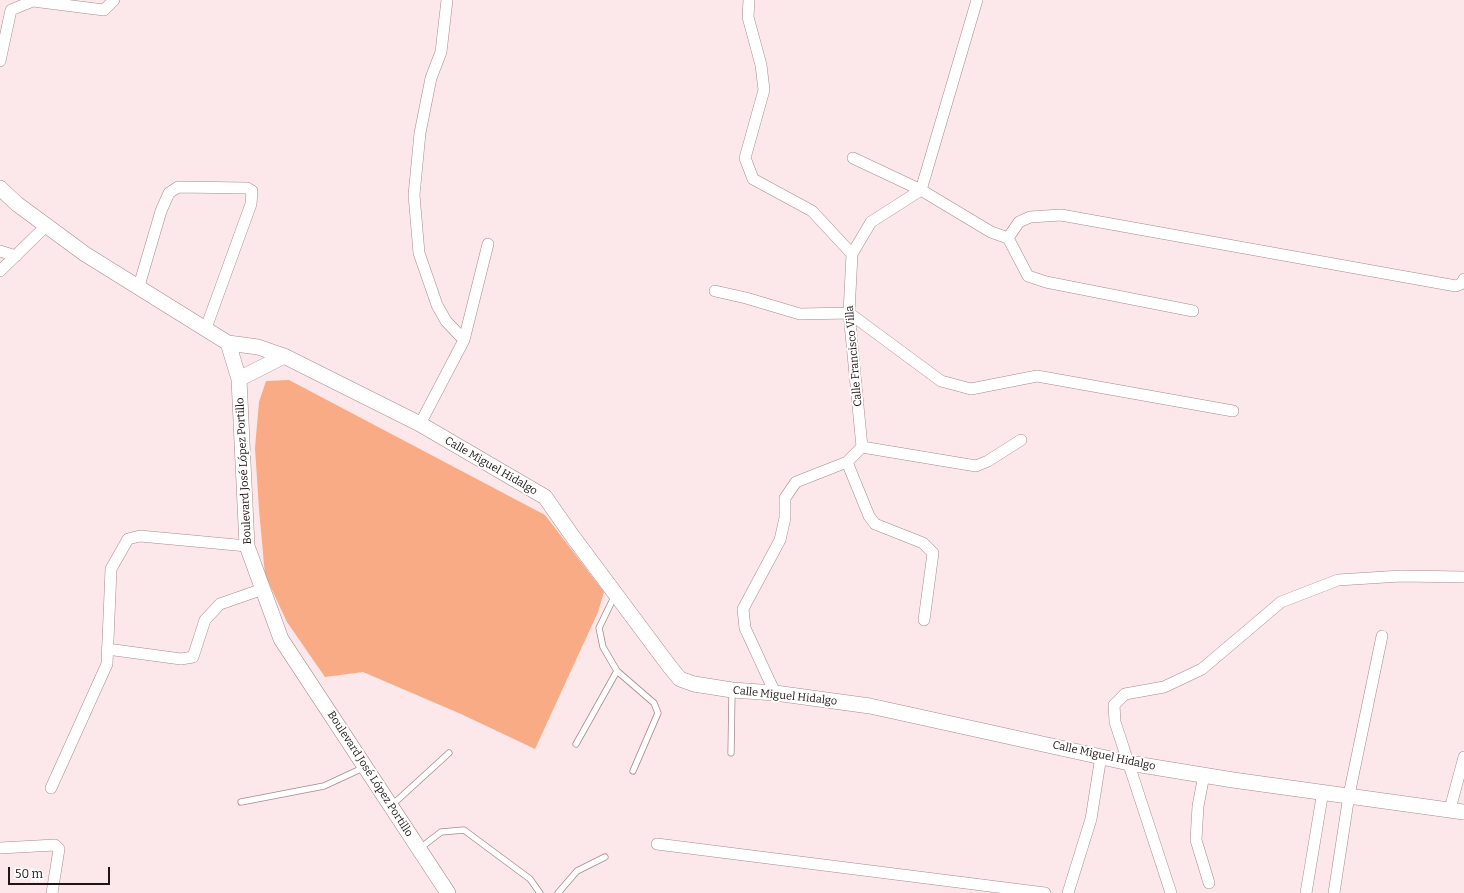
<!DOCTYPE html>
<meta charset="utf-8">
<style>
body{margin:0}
#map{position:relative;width:1464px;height:893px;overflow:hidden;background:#fce8ea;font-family:Bitter,serif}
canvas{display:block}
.scale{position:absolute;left:8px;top:867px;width:102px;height:18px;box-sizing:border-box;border:2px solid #201516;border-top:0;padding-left:5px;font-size:12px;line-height:14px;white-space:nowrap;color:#201516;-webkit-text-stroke:3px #fff;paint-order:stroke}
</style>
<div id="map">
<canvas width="1464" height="893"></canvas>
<div class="scale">50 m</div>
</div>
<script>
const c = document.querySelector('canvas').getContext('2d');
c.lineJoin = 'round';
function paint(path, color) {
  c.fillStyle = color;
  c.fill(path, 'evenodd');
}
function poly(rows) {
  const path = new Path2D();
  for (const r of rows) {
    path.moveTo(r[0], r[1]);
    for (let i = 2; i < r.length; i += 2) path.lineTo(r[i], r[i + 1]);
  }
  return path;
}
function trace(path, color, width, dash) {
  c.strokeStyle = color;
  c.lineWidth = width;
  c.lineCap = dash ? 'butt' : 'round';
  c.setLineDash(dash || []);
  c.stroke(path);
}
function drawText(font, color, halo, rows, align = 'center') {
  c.font = font + ' Bitter,serif';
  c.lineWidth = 4;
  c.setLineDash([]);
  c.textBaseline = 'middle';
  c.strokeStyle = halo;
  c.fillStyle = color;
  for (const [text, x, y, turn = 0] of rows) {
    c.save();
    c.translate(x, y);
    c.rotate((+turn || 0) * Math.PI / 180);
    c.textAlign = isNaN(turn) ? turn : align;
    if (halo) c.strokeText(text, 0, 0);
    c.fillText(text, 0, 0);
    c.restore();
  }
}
const green = poly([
 [289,380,545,515,604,592,598,612,535,749,461,714,363,672,325,677,287,622,265,575,259,509,255,448,259,402,266,381]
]);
const lane = poly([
 [615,595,599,628,603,647,617,671],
 [576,744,617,671,654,703,658,713,633,771],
 [731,753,732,692],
 [241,802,324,786,365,767],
 [391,806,449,753],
 [419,849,441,832,464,830,530,879,540,893],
 [558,893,577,871,605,857]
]);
const street = poly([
 [749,0,748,17,761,65,764,90,745,158,753,179,812,211,852,254],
 [0,61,11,10,33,1,104,10,114,0],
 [853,158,921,190,991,232,1008,238,1019,222,1030,217,1061,215,1456,286,1461,284,1464,279],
 [1008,238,1028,276,1046,282,1193,311],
 [0,251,16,256],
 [0,271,46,226],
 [139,286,161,211,169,193,178,187,247,188,252,191,251,204,206,328],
 [715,291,746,298,800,314,849,313,941,381,971,389,1037,376,1233,411],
 [464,340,488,244],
 [420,424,464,340,446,321,437,305,419,253,414,195,420,133,431,78,441,52,447,0],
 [862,447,976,466,988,461,1021,440],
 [847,462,869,516,875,524,923,543,933,553,924,620],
 [107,649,181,659,193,657,205,620,220,604,263,589],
 [775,693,745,628,743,609,780,540,785,518,785,498,796,482,847,462,862,447,849,313,852,254,871,222,921,190,977,0],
 [1204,775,1198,806,1196,840,1209,883],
 [51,788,107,664,111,569,128,539,140,536,247,546],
 [1450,809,1464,757],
 [657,844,1045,893],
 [0,848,55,845,59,849,52,893],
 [1068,893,1091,819,1101,756],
 [1171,893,1115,722,1114,705,1125,694,1164,687,1202,669,1281,602,1338,580,1401,576,1464,577],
 [1306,893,1323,791],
 [1334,893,1349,795,1382,636]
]);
const secondary = poly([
 [0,188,17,204,85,254,228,343,239,379,247,546,281,639,448,893],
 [228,343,258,347,284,356,420,424,545,497,573,537,670,667,680,679,694,684,732,690,775,693,870,706,1129,763,1233,780,1464,812],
 [239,379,284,356]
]);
const streetNames = [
 ["Calle Francisco Villa",854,356,-95],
 ["Calle Miguel Hidalgo",491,466,30],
 ["Boulevard José López Portillo",244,471,-93],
 ["Calle Miguel Hidalgo",785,696,6],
 ["Calle Miguel Hidalgo",1104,756,12],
 ["Boulevard José López Portillo",370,774,57]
];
paint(green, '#f8ab84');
trace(lane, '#a7898e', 7);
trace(street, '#a7898e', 12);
trace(secondary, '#a7898e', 16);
trace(lane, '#fff', 5.5);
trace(street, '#fff', 11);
trace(secondary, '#fff', 15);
drawText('11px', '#201516', '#fff', streetNames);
</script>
